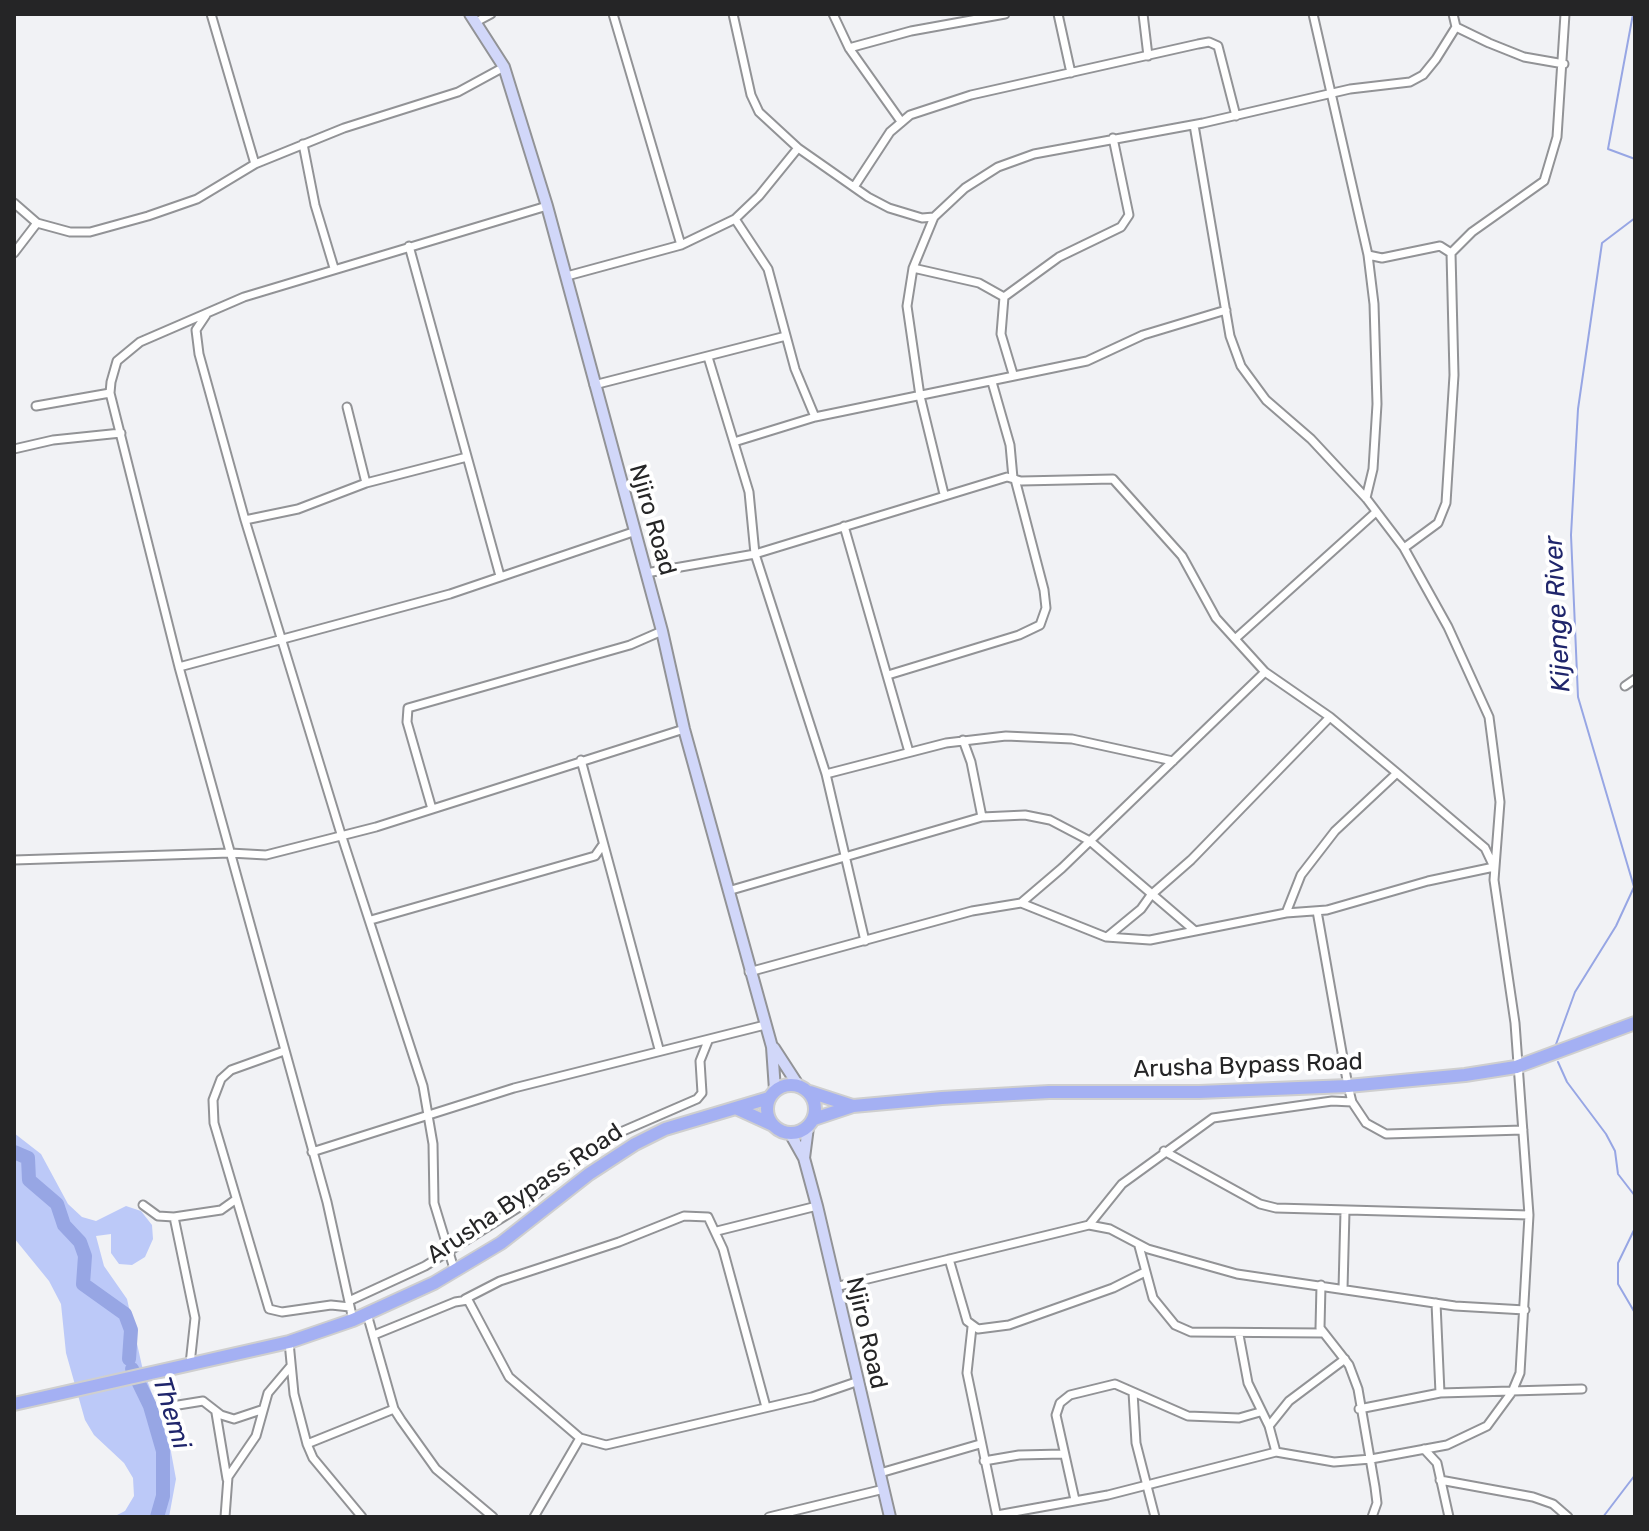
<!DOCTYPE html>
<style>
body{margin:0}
#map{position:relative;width:1649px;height:1531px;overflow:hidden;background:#f1f2f5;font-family:Rubik,sans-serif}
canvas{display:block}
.frame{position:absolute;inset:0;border:16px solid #252526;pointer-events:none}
</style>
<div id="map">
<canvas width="1649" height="1531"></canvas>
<div class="frame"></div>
</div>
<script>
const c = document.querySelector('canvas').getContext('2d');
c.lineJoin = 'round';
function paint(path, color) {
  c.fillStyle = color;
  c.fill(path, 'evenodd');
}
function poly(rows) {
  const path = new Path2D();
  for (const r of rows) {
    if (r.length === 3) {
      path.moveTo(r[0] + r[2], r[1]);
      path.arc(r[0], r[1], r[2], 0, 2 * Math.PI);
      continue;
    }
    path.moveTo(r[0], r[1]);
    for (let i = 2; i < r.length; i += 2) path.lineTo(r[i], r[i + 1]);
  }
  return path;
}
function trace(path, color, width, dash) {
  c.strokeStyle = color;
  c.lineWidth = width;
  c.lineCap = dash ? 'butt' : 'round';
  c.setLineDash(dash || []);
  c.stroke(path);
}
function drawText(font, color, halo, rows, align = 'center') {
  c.font = font + ' Rubik,sans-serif';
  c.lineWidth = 8;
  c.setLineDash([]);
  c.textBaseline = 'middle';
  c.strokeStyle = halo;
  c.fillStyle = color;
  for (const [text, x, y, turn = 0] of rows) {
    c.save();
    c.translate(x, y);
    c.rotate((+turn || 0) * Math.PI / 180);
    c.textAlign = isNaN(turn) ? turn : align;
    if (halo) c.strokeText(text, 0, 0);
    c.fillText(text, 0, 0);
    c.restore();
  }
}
const green = poly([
 [14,1133,41,1154,68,1204,82,1217,96,1221,126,1206,141,1211,152,1225,153,1239,145,1257,132,1265,119,1264,111,1253,111,1234,96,1236,104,1266,127,1299,142,1366,169,1441,176,1479,169,1517,113,1517,125,1511,134,1496,133,1478,124,1463,94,1435,85,1420,66,1353,61,1304,49,1281,14,1238]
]);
const stream = poly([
 [1633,14,1608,149,1635,159],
 [1555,1047,1575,992,1616,926,1634,887,1578,697,1571,535,1578,409,1602,243,1635,218],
 [1558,1062,1567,1082,1606,1134,1615,1151,1618,1174,1635,1196],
 [1635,1228,1618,1263,1618,1284,1635,1313],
 [1603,1517,1635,1475]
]);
const river = poly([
 [14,1152,28,1158,29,1180,57,1204,64,1225,80,1242,85,1256,83,1284,125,1314,131,1330,129,1359],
 [132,1369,150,1406,163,1451,163,1496,157,1517]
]);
const street = poly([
 [211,14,255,164],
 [613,14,681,245],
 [733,14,751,95,759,112,798,148,868,197,889,208,922,218,934,217,965,188,998,167,1034,154,1203,123,1350,89,1410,82,1423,75,1436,59,1456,27],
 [833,14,849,48,900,120],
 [1058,14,1071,73],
 [1143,14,1148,56],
 [1313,14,1368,255,1374,304,1377,404,1373,469,1366,498],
 [1453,14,1456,27,1489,43,1524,57,1564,64],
 [476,22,491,14],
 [849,48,911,31,1005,14],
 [303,144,315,205,334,268],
 [854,187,890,132,910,115,971,95,1198,44,1209,42,1218,46,1236,116],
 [14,203,37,223,70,232,90,232,148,216,197,199,255,164,344,128,458,92,504,67],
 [934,217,913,268,907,306,920,396,944,494],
 [735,219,768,269,795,369,815,417],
 [409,246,500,576],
 [14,253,37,223],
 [1368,255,1382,258,1440,246,1451,253],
 [913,268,979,283,1004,297],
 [567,276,681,245,735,219,759,196,798,148],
 [206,315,196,330,199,354,245,520,341,834,423,1086,433,1144,434,1203,455,1272],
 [708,357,749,492,755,554,826,774,865,941],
 [1013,374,1001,334,1004,297,1059,257,1121,227,1129,215,1113,138],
 [992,382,1010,445,1013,478],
 [594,385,786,336],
 [36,406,110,393],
 [347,407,366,483],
 [734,442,815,417,1087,361,1143,335,1226,310],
 [14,449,53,440,121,433],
 [245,520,298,509,366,483,467,457],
 [844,526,909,752],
 [1404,548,1438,523,1446,503,1454,375,1451,253,1472,232,1544,181,1557,137,1565,14],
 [646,573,755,554,1007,477,1021,481,1113,479,1182,556,1216,618,1265,672,1330,717,1397,773,1485,848,1494,867,1428,881,1327,910,1286,913,1150,940,1106,937,1021,903],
 [1235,639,1376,512],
 [179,667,450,594,633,532],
 [888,675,1019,635,1040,625,1046,608,1044,590,1015,479],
 [1625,686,1635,679],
 [963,740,971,762,982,817],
 [581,760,659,1049],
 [826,774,946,743,1006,736,1072,739,1173,761],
 [432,809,407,722,408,708,630,645,662,631],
 [14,860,230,853,266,855,376,827,684,729],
 [728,891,982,817,1025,815,1050,820,1090,841,1195,931],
 [1317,911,1348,1086,1352,1102,1366,1123,1386,1134,1523,1130],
 [1286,913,1301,875,1335,831,1397,773],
 [371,920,595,856,602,846],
 [1107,937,1141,909,1151,895,1191,860,1330,717],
 [749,972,972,911,1021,903,1062,868,1265,672],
 [284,1051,231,1070,221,1079,213,1100,214,1123,269,1309,282,1312,331,1305,350,1307],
 [1164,1151,1260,1204,1276,1208,1529,1215],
 [312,1152,514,1088,765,1025],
 [143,1205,158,1216,174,1217,221,1210,235,1200],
 [174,1217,195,1318,190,1364],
 [1089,1225,1122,1184,1213,1118,1332,1101,1352,1102],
 [717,1231,817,1206],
 [1139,1246,1153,1298,1175,1325,1191,1332,1323,1333],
 [949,1259,967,1321,978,1329,1009,1325,1113,1288,1145,1272],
 [1321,1285,1320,1328,1349,1365,1358,1389,1375,1487,1377,1503,1372,1517],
 [835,1287,1089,1225,1110,1229,1148,1249,1237,1274,1455,1306,1525,1310],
 [1343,1289,1345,1211],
 [465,1299,500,1281,619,1242,684,1216,708,1217,723,1249,766,1407],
 [349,1301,425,1266,524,1204,600,1141,697,1099,702,1093,700,1061,708,1041],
 [1436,1303,1440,1393],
 [367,1314,394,1409,401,1420,436,1469,493,1517],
 [353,1320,327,1202,179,667,110,393,111,382,117,361,140,342,244,297,547,206],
 [972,1327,967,1373,997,1517],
 [374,1335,455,1302,468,1300,509,1377,580,1438,606,1445,812,1397,856,1382],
 [1239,1335,1248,1383,1269,1426,1276,1452],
 [289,1342,294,1394,307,1444,313,1458,362,1517],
 [1133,1392,1136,1443,1155,1517],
 [166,1407,203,1401,221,1415,234,1419,261,1410],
 [1359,1409,1440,1393,1582,1389],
 [216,1413,227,1479],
 [1269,1426,1289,1401,1345,1359],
 [307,1444,394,1409],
 [1424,1449,1437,1463,1449,1517],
 [984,1461,1019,1455,1063,1454],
 [880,1473,980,1444],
 [1440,1480,1533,1497,1553,1504,1568,1517],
 [1075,1500,1056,1415,1060,1403,1070,1395,1115,1384,1188,1416,1239,1418,1260,1412],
 [997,1515,1108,1495,1276,1452,1334,1462,1371,1459,1447,1445,1487,1426,1512,1392,1520,1373,1529,1215,1515,1023,1494,880,1500,802,1489,717,1448,627,1404,548,1366,498,1311,439,1266,400,1241,366,1230,336,1194,125],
 [225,1517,228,1477,256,1436,268,1393,290,1367],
 [534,1517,580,1438],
 [769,1517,884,1489]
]);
const secondary = poly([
 [470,14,504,67,547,206,662,631,684,729,772,1047,775,1090],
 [774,1048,798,1085],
 [790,1133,804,1158,817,1206,890,1517],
 [804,1158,808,1127]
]);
const primary = poly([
 [791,1109,24],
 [810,1092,853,1106],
 [738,1109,773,1125],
 [814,1119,853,1106,942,1098,1049,1092,1199,1092,1348,1086,1465,1075,1516,1067,1635,1023],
 [14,1404,289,1342,353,1320,434,1283,501,1243,589,1174,635,1144,665,1129,769,1098]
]);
const streetNames = [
 ["Njiro Road",652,520,74],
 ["Arusha Bypass Road",1248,1066,-2],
 ["Arusha Bypass Road",525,1194,-34],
 ["Njiro Road",866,1333,77]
];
const waterNames = [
 ["Kijenge River",1558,614,-93],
 ["Themi",171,1413,73]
];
paint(green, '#bcc9f8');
trace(stream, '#97a6e4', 2);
trace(river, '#97a6e4', 14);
trace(street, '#929396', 11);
trace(secondary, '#929396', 14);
trace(primary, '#cfcfcf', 16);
trace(street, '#fff', 7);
trace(secondary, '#d1d7f9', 10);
trace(primary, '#a4b0f3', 12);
drawText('24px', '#252526', '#fff', streetNames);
drawText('italic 26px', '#1f256b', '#fff', waterNames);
</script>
